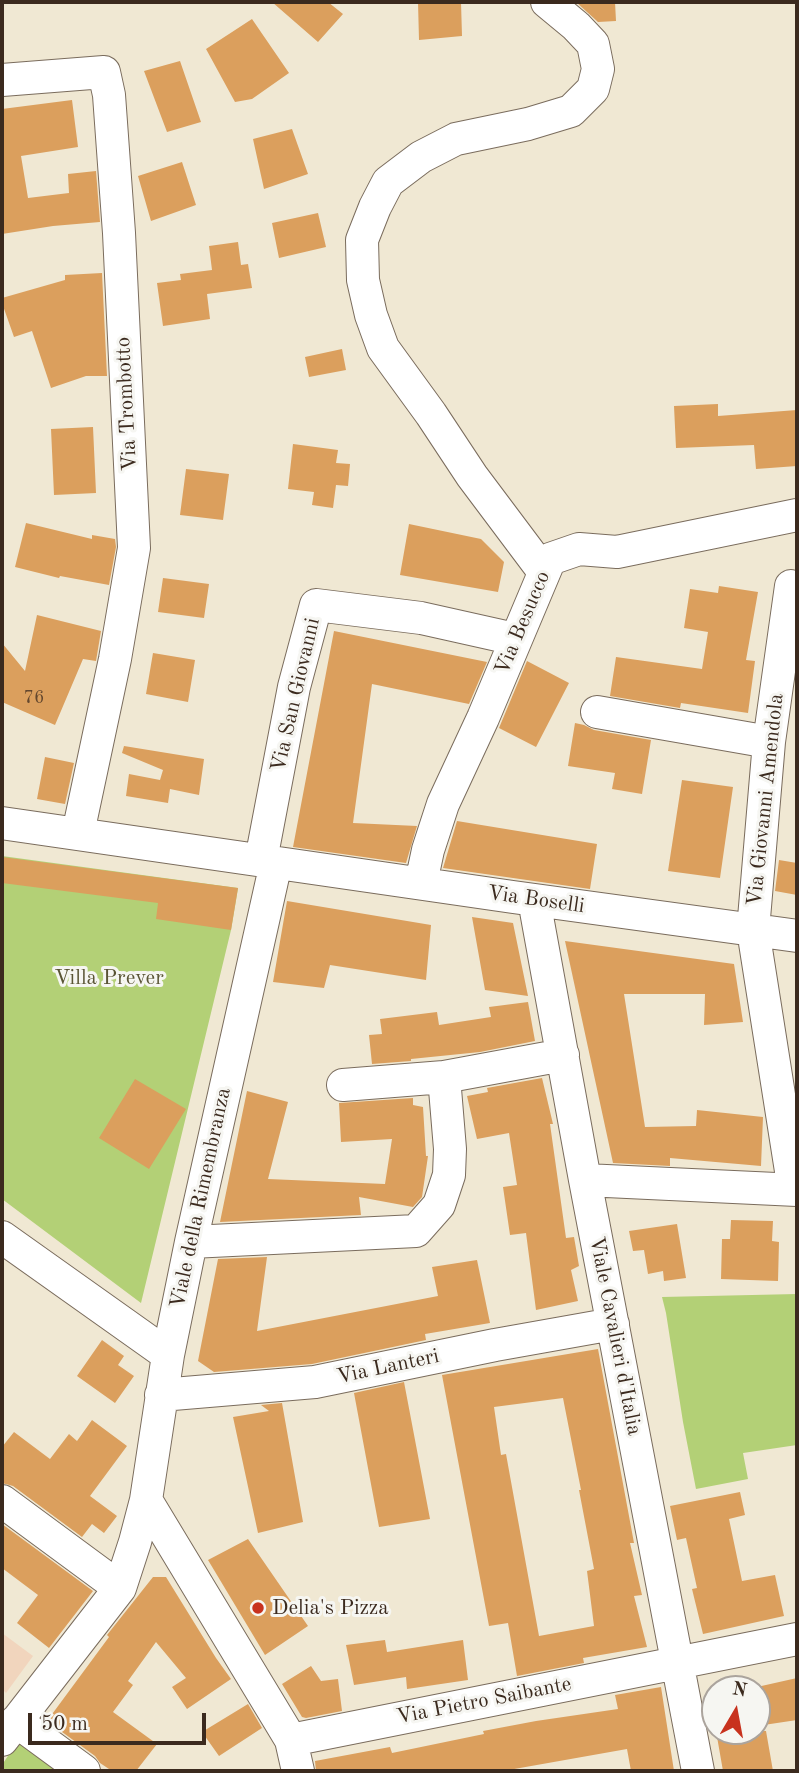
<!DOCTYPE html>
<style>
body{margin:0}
#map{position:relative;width:799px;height:1773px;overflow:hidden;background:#f0e8d3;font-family:"Old Standard TT",serif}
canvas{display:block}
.frame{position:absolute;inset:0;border:4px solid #3b2a1e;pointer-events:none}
.north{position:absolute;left:701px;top:1675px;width:70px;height:70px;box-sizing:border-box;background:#f6f6f2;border:2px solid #aba49d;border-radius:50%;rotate:10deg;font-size:19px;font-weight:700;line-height:28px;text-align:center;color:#3b2a1e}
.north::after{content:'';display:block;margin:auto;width:24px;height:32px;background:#c8321e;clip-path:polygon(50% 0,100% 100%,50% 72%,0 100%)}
.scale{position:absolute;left:28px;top:1713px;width:178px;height:32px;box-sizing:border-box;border:4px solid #3b2a1e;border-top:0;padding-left:9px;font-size:21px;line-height:24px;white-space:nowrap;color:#3b2a1e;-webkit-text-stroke:5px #f6f6f2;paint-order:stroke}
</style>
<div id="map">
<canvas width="799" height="1773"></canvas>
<div class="frame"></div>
<div class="north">N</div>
<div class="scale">50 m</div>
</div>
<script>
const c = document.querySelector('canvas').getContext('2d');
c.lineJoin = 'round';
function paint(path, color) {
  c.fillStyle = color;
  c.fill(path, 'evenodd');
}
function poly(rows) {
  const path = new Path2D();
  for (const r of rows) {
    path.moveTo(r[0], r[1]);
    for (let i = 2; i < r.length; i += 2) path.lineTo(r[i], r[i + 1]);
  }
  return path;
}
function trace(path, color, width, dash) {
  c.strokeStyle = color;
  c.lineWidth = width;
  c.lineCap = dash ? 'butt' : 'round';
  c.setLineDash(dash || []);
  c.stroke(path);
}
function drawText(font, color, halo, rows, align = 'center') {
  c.font = font + ' "Old Standard TT",serif';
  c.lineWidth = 6;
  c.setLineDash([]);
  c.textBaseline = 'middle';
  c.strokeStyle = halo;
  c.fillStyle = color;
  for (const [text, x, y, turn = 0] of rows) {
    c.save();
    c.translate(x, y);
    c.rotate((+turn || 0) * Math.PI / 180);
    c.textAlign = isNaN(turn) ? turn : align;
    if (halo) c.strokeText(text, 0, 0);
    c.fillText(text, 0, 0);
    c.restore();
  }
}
const built = poly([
 [2,1633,33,1656,6,1693,2,1689]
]);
const green = poly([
 [2,856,238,888,231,930,141,1303,2,1199],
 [797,1294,797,1445,743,1453,748,1479,696,1489,683,1422,666,1313,662,1297],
 [17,1742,59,1771,2,1771,2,1765]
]);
const building = poly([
 [272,2,328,2,343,14,318,42],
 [418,2,461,2,462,36,419,40],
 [576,2,615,2,616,21,598,22],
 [252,19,289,73,252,99,235,102,206,49],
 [180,61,201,122,167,132,144,71],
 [72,100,78,147,21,156,28,198,69,193,68,174,96,171,100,222,53,226,2,234,2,109],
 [292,129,308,174,264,189,253,139],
 [182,162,196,205,151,221,138,176],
 [318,213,326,247,279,258,272,223],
 [238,242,241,265,248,264,252,288,207,294,210,319,163,326,157,283,181,280,180,274,212,270,209,246],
 [102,273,107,376,86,376,51,388,32,331,14,337,2,303,2,298,65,280,65,275],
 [342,349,346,370,309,377,305,357],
 [718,404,718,416,797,410,797,466,756,469,754,445,676,448,674,406],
 [93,427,96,493,54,495,51,429],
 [293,444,338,450,336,463,350,464,348,486,336,485,333,508,312,505,314,492,288,489],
 [186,469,229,474,223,520,180,515],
 [26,523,92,539,92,535,115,539,116,547,109,585,60,576,59,578,15,567],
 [409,524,481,539,504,562,498,592,400,575],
 [163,578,209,584,204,618,158,612],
 [719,586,758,592,746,660,755,661,748,713,681,703,680,708,610,696,616,657,702,669,708,632,684,628,690,589,718,593],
 [37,615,101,631,96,661,83,659,55,725,2,702,2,643,25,671],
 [334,631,487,662,469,704,372,684,353,823,417,826,406,863,293,847],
 [153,653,195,660,188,702,146,694],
 [527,661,569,683,536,747,499,728],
 [575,723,584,725,594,730,651,740,642,794,612,789,615,773,568,766],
 [124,746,204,759,199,795,170,789,168,803,126,796,129,774,160,780,163,770,122,753],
 [45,757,74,763,65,804,37,799],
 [682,780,733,787,720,878,668,871],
 [457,821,597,844,590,889,443,868],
 [2,857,238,888,231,930,156,919,158,903,2,883],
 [779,860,797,863,797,895,775,891],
 [287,901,431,925,426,980,330,965,324,988,273,982],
 [472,917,513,923,528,996,485,990],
 [565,941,734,964,743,1022,704,1025,705,994,624,994,645,1127,696,1126,697,1110,763,1117,761,1166,670,1158,670,1166,613,1163],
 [528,1002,535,1041,480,1052,411,1059,411,1061,372,1064,369,1035,382,1034,380,1019,437,1012,439,1025,491,1017,489,1007],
 [542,1078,553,1124,550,1124,566,1238,574,1237,579,1266,571,1270,578,1301,536,1310,526,1233,510,1235,503,1187,517,1185,509,1133,477,1139,467,1096,488,1092,487,1088],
 [135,1079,186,1109,149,1169,99,1138],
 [247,1091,288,1102,268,1179,385,1184,392,1139,341,1142,339,1103,413,1098,413,1105,423,1107,426,1156,428,1156,422,1197,413,1207,359,1197,361,1215,220,1222],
 [731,1220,773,1221,772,1241,779,1242,778,1281,721,1279,722,1239,730,1239],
 [677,1224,686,1278,664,1281,663,1271,648,1274,644,1250,633,1251,629,1231],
 [267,1257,257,1331,438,1296,432,1267,477,1260,490,1323,425,1334,426,1340,312,1364,214,1372,198,1361,218,1259],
 [102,1340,124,1356,118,1365,134,1376,115,1403,77,1376],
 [598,1349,634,1543,630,1543,642,1595,634,1596,647,1647,583,1658,584,1663,517,1676,508,1623,489,1626,442,1375],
 [563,1398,581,1490,579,1490,594,1569,587,1571,594,1626,539,1636,506,1454,501,1455,494,1407],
 [404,1382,430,1519,379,1527,354,1393],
 [282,1403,303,1522,258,1533,233,1417,269,1411,261,1405],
 [92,1420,127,1446,90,1496,117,1516,104,1533,92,1524,82,1537,13,1486,2,1483,2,1447,14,1432,50,1459,69,1434,77,1441],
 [740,1492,745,1515,729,1519,742,1581,775,1575,784,1616,703,1634,692,1589,697,1588,686,1538,677,1540,670,1506],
 [2,1524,93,1591,49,1648,17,1623,38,1595,2,1568],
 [248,1539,308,1626,265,1655,208,1560],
 [153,1577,166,1577,216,1658,231,1679,187,1709,172,1687,186,1678,156,1642,128,1681,133,1685,113,1712,157,1744,136,1771,112,1771,100,1763,95,1756,47,1721,109,1637,107,1635],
 [385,1640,387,1652,463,1640,468,1680,407,1689,406,1677,354,1685,346,1645],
 [311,1666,321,1681,338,1679,342,1711,306,1718,302,1717,282,1684],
 [797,1678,797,1720,757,1726,757,1687],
 [661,1687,674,1771,631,1771,627,1749,503,1771,316,1771,315,1761,390,1747,392,1753,484,1734,483,1731,536,1721,618,1709,615,1695],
 [248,1704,262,1728,219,1756,202,1732],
 [716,1731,766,1731,773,1771,723,1771]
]);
const minor = poly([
 [2,80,104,72,109,95,119,233,134,548,115,659,78,833],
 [544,572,472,476,431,414,383,348,371,315,363,280,362,240,375,207,388,182,421,157,456,139,528,124,571,111,593,89,598,69,593,44,576,26,547,2],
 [791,586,769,742,753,930,794,1190],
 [597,712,769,742],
 [2,823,513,897,797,936],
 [261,860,294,687,316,605,421,618,515,639],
 [421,883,428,850,443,804,483,718,550,559,579,549,617,552,797,515],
 [534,900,585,1180,698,1771],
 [343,1085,444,1077],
 [585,1180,797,1190],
 [2,1237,168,1355],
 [191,1242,416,1231,439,1205,449,1175,450,1149,444,1077,563,1055],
 [161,1395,315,1382,495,1345,613,1324],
 [146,1500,291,1740,298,1771],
 [2,1501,120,1588],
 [16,1721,84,1771],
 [2,1740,120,1588,135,1542,146,1500,168,1355,191,1242,276,863],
 [291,1740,797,1639]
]);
const markers = [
 [258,1608,7,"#c8321e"]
];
const numberNames = [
 ["76",34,698]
];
const streetNames = [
 ["Via Trombotto",127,404,-93],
 ["Via Besucco",523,623,-67],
 ["Via San Giovanni",296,695,-77],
 ["Via Giovanni Amendola",766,800,-84],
 ["Via Boselli",536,900,8],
 ["Viale della Rimembranza",201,1198,-78],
 ["Viale Cavalieri d'Italia",615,1336,79],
 ["Via Lanteri",388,1367,-12],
 ["Via Pietro Saibante",484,1701,-11]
];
const parkNames = [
 ["Villa Prever",109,978]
];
const poiNames = [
 ["Delia's Pizza",272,1608]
];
paint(built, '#f1d5bd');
paint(green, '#b3d076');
paint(building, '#db9f5d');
trace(minor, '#7a6c5d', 34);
trace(minor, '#fff', 32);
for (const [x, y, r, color] of markers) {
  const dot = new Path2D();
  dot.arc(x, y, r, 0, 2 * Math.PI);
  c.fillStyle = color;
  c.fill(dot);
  trace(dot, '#f6f6f2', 2.5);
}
drawText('18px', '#63472e', null, numberNames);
drawText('21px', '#3b2a1e', '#f6f6f2', streetNames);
drawText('21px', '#595434', '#f6f6f2', parkNames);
drawText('21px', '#3b2a1e', '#f6f6f2', poiNames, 'left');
</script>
